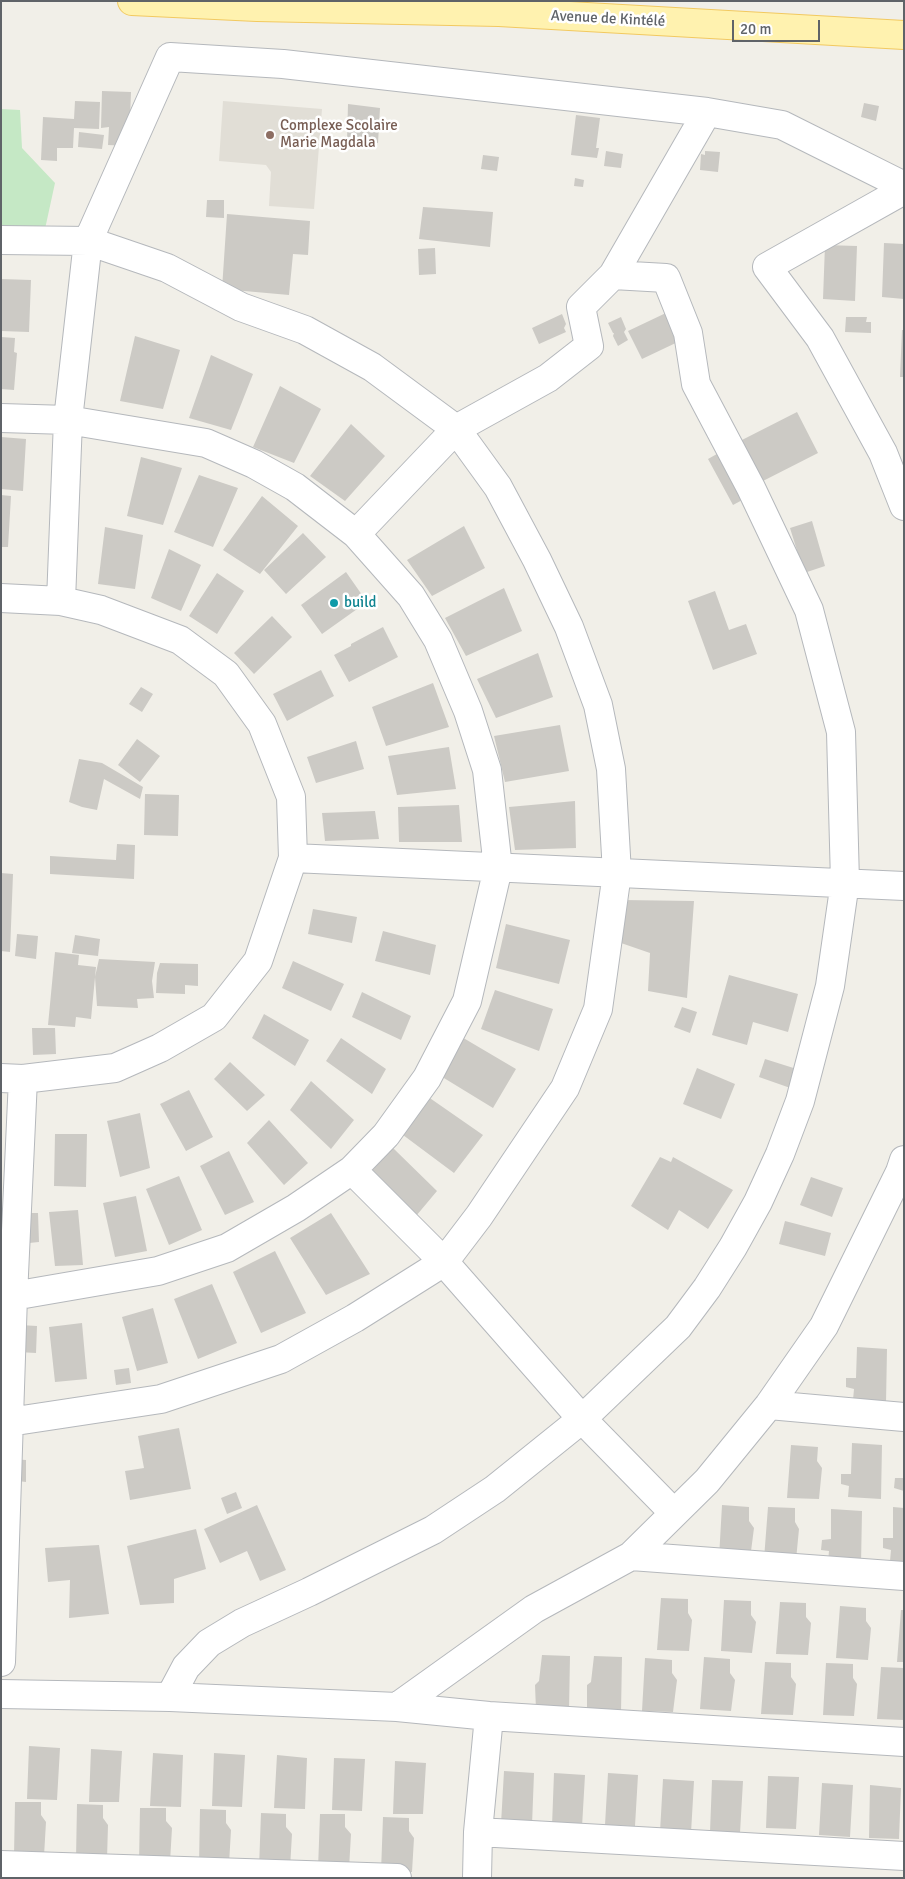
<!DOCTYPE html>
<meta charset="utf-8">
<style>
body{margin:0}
#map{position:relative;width:905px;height:1879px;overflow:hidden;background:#f1efe8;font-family:Signika,sans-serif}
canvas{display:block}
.frame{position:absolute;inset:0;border:2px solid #5f6368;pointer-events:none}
.scale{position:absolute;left:732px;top:20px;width:88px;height:22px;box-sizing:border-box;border:2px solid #5f6368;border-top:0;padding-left:6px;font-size:15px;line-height:18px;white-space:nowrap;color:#5f6368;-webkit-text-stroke:4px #fff;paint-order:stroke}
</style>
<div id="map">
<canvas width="905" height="1879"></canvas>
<div class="frame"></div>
<div class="scale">20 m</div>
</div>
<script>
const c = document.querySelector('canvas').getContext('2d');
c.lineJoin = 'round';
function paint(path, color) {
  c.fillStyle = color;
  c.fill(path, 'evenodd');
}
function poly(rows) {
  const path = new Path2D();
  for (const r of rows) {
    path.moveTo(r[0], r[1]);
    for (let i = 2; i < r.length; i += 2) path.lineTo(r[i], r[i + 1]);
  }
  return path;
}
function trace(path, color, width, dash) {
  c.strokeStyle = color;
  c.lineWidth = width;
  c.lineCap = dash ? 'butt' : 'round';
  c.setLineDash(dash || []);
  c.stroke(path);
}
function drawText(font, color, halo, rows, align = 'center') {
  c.font = font + ' Signika,sans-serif';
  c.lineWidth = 5;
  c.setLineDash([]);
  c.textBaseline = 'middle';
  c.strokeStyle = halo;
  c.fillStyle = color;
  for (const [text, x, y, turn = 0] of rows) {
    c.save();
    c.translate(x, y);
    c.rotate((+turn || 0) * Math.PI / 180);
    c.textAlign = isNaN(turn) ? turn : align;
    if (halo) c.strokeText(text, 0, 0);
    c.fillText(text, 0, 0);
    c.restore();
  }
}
const education = poly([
 [223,101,322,109,314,209,269,206,271,172,266,165,219,161]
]);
const green = poly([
 [1,109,20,110,22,148,55,183,45,229,1,228]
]);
const building = poly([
 [102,91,131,92,129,146,108,145,109,127,101,128],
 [75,101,100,102,99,129,74,128,73,148,57,148,57,161,41,160,43,117,74,119],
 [864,103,879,106,876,121,861,117],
 [348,104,380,108,378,143,347,141],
 [576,115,600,118,596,148,599,148,597,158,571,155],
 [79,132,104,135,102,149,78,147],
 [606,151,623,154,621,168,604,166],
 [705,151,720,152,718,172,700,170,701,154,705,155],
 [483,155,499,157,497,171,481,169],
 [575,178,584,180,583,187,574,186],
 [207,200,224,200,224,218,206,217],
 [423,207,493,212,490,247,419,239],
 [227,214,310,221,308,255,293,254,289,295,222,289],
 [884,243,904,244,904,299,882,297],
 [825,245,857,246,855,301,823,299],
 [435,248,436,274,419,275,418,249],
 [1,279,31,280,29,332,1,331],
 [668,312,682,340,642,359,628,331],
 [562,314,566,324,564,328,566,332,539,344,532,328],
 [621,317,626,329,624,332,628,340,618,346,613,336,614,333,613,333,608,323],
 [846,317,867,317,866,322,871,322,871,333,845,332],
 [902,330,904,330,904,377,900,377],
 [135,336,180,350,163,409,120,401],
 [1,337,15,338,14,352,17,353,14,390,1,389],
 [211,355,253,374,231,430,189,418],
 [280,386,321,409,294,463,253,447],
 [797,412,818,453,761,482,740,441],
 [351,424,385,456,345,501,310,476],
 [1,437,26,439,23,491,1,489],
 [724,450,746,498,733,505,708,459],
 [141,457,182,468,163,525,127,516],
 [199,475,238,488,213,547,174,532],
 [1,495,11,496,8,547,1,547],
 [262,496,298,526,260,574,223,550],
 [812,521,825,566,804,573,790,528],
 [464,526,485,568,432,596,407,560],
 [105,527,143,535,135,589,98,584],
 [303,533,326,557,286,594,264,570],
 [169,549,201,565,181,611,151,598],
 [346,572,367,602,322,634,301,605],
 [217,573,244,591,217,634,189,616],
 [504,588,522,631,466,656,445,618],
 [715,591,729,630,746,624,757,654,713,670,688,601],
 [272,616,292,637,254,674,234,653],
 [383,627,398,657,349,682,334,655,351,646,351,644],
 [538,653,553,697,496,718,477,679],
 [321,670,334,696,287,721,273,694],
 [433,683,449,727,386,746,372,707],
 [141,687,153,694,142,712,129,704],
 [560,725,569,771,505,782,494,736],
 [137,739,160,756,140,782,118,765],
 [356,741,364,769,316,783,307,757],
 [449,747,456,789,397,795,388,756],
 [79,759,102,763,143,787,140,799,104,779,97,810,82,807,69,802],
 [145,794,179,795,178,836,144,835],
 [575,801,576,848,515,850,509,807],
 [459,805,462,842,399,842,398,807],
 [375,811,379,839,325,841,322,813],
 [117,844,135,845,134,879,50,874,50,856,116,860],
 [1,873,13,874,10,952,1,951],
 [622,900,694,901,687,998,648,991,650,953,621,943],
 [313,909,357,917,352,943,308,934],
 [506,924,570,940,559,984,496,968],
 [383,931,436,945,430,975,375,961],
 [17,934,38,936,36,959,15,956],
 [75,935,100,939,98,956,72,953],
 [55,952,79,955,78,965,96,967,91,1019,76,1017,75,1027,48,1025],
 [99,959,155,962,152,981,154,998,137,999,138,1008,97,1006,95,977],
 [293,961,344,984,331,1011,282,988],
 [160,963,198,964,198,986,185,985,185,994,156,993,157,973],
 [729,975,798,994,788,1032,753,1022,747,1045,712,1035],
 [495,990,553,1009,539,1051,481,1029],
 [362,992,411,1016,401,1040,352,1017],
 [682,1007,697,1012,690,1033,674,1027],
 [264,1014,309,1040,295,1066,252,1038],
 [32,1028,55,1028,56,1054,33,1055],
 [460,1036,516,1069,493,1108,439,1075],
 [341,1038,386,1069,372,1094,326,1061],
 [765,1059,803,1071,796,1090,759,1077],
 [230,1062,265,1095,247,1111,214,1079],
 [697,1068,735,1084,721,1119,683,1104],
 [311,1081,354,1120,331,1149,290,1110],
 [189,1090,213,1137,186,1151,160,1104],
 [424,1094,483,1135,454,1173,399,1132],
 [140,1113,150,1168,120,1177,107,1121],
 [269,1120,308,1163,284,1185,247,1143],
 [55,1134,87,1134,86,1187,54,1186],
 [393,1148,437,1191,411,1222,366,1177],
 [229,1151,254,1202,225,1215,200,1166],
 [660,1157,671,1162,673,1157,733,1190,708,1229,679,1210,668,1230,631,1206],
 [179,1176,202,1230,169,1245,146,1189],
 [811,1177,843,1188,832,1217,800,1205],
 [136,1196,147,1251,115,1257,103,1203],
 [78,1210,83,1265,55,1266,49,1212],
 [27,1213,38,1213,39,1242,29,1243],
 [331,1213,370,1274,326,1295,290,1238],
 [785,1221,831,1233,825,1256,779,1244],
 [275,1251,306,1313,261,1333,233,1272],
 [212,1284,237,1343,198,1359,174,1299],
 [153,1308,168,1363,137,1371,122,1317],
 [82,1323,87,1379,55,1382,49,1327],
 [20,1325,37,1326,36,1353,18,1352],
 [857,1347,887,1349,886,1403,853,1400,854,1389,846,1387,846,1378,856,1378],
 [129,1368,131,1383,116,1385,114,1370],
 [179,1428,191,1489,130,1500,125,1471,144,1468,138,1436],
 [852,1443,882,1445,881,1499,848,1497,849,1486,841,1484,841,1474,851,1474],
 [791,1445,818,1447,817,1461,822,1468,819,1499,787,1498],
 [11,1459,26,1460,26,1482,10,1480],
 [895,1478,904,1478,904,1491,894,1488],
 [236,1492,242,1508,227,1514,221,1498],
 [257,1505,286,1570,260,1581,247,1551,220,1563,204,1529],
 [722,1505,749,1507,749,1521,754,1528,750,1559,719,1558],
 [768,1507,795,1508,795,1522,799,1529,796,1560,764,1559],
 [893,1507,904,1508,904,1562,890,1561,891,1550,883,1548,883,1538,893,1538],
 [831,1509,862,1511,861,1565,828,1562,829,1551,821,1550,822,1540,831,1539],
 [196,1529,206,1569,174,1579,174,1603,140,1605,127,1546],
 [99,1545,109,1614,69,1618,70,1580,48,1582,45,1548],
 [661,1598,688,1599,688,1613,692,1620,689,1651,657,1650],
 [724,1600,751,1601,751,1615,756,1622,752,1653,721,1651],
 [780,1602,806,1603,806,1617,811,1623,808,1655,776,1654],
 [840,1606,866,1608,866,1621,871,1628,868,1660,836,1658],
 [901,1610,904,1610,904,1662,897,1662],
 [542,1655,570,1656,569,1711,536,1710,535,1685,539,1681],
 [594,1656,622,1657,621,1712,587,1711,587,1685,591,1682],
 [704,1657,730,1659,730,1673,735,1680,731,1711,700,1709],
 [645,1658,672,1660,672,1673,677,1680,673,1712,642,1711],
 [765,1662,791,1663,791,1677,796,1684,793,1715,761,1714],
 [826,1663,853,1664,853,1678,857,1684,854,1716,823,1715],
 [881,1667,904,1668,904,1720,877,1719],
 [29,1746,60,1748,57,1800,27,1799],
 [91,1749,122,1751,119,1802,89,1802],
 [153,1753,183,1755,181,1807,150,1806],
 [214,1753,245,1755,242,1807,212,1806],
 [277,1755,307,1758,305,1809,274,1808],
 [334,1758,365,1759,362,1811,332,1810],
 [395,1761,426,1763,423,1814,393,1814],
 [504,1771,534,1773,532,1825,501,1824],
 [554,1773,585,1775,582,1827,552,1826],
 [608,1773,638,1775,635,1826,605,1825],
 [768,1776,799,1777,796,1829,766,1828],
 [663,1779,694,1781,691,1833,660,1832],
 [712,1780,743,1781,740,1833,710,1832],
 [822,1783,853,1785,850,1837,819,1835],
 [870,1785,901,1788,899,1839,869,1838],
 [15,1802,41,1802,41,1815,46,1822,44,1856,14,1856],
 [77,1804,103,1805,103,1818,108,1825,107,1859,76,1859],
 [140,1808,166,1808,166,1821,172,1828,170,1862,139,1863],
 [200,1809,226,1810,226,1823,231,1830,229,1864,199,1865],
 [261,1813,286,1814,286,1827,292,1834,290,1868,259,1868],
 [320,1814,345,1814,345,1827,351,1834,349,1869,318,1869],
 [383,1817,409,1818,409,1831,414,1838,412,1872,381,1872]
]);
const minor = poly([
 [904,190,767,267,820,338,883,453,904,506],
 [1,240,88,241,167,268,241,307,305,330,372,367,456,429,498,487,537,560,569,627,598,705,611,769,617,873,598,1009,565,1088,479,1216,444,1262,355,1318,281,1359,161,1399,9,1422],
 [1,418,68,420,206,443,254,464,295,487,356,534,411,596,438,640,468,711,487,770,498,868,467,1001,427,1078,386,1135,352,1170,296,1208,227,1248,158,1271,13,1296],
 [356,534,456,429,548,378,589,346,581,307,613,275,707,112],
 [1,598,61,601,101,610,180,640,226,674,262,724,291,797,293,858,258,961,214,1017,160,1048,115,1068,23,1079,1,1078],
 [61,601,68,420,88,241,170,57,283,64,707,112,782,125,904,186],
 [293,858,904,886],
 [352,1170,444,1262,582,1419,674,1513],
 [769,1405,904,1417],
 [631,1556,904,1576],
 [1,1662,13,1296,23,1079],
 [1,1694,170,1697,397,1707,489,1716,904,1742],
 [170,1697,186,1667,209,1643,242,1623,309,1592,433,1530,495,1489,582,1419,678,1327,707,1288,733,1247,758,1202,780,1154,800,1101,830,986,845,882,841,732,809,610,751,488,696,384,688,333,666,278,613,275],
 [397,1707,534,1609,631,1556,707,1481,769,1405,824,1326,900,1172,904,1160],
 [478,1832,904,1856],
 [1,1865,397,1878],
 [477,1878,478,1832,489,1716]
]);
const major = poly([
 [132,1,257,7,499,12,904,35]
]);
const markers = [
 [270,135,5,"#8d6e63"],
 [334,603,5,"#0f9aa8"]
];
const streetNames = [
 ["Avenue de Kintélé",608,19,3]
];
const educationNames = [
 ["Complexe Scolaire",280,126],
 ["Marie Magdala",280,143]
];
const cultureNames = [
 ["build",344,603]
];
paint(education, '#e1ded6');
paint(green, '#c5e8c5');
paint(building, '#cccac5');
trace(minor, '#b5b8bc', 30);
trace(major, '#f2c960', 30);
trace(minor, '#fff', 28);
trace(major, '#fff2af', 28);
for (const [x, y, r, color] of markers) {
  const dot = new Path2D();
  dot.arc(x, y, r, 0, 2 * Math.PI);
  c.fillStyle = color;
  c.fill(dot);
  trace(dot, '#fff', 2);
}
drawText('15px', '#5f6368', '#fff', streetNames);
drawText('15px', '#785e54', '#fff', educationNames, 'left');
drawText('15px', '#0d838f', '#fff', cultureNames, 'left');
</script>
